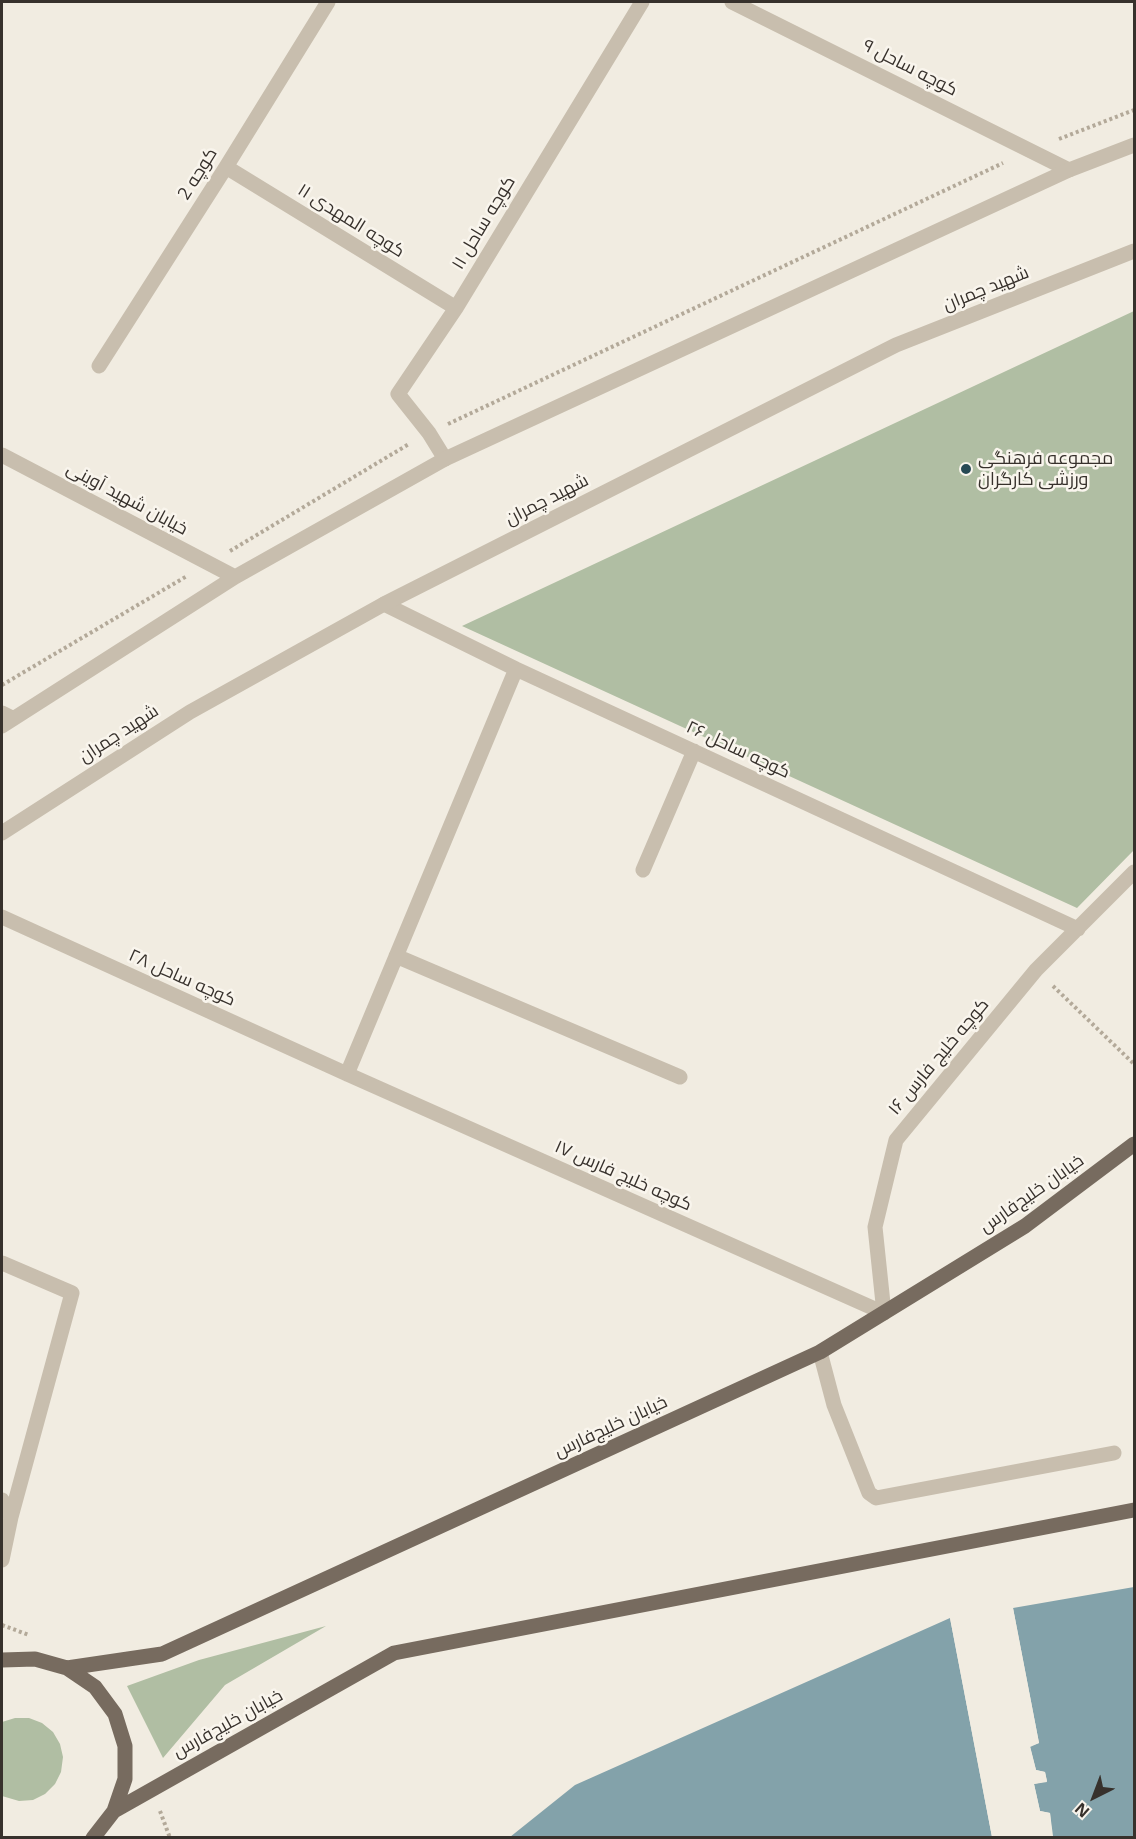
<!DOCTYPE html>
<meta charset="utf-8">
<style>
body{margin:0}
#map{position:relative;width:1136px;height:1839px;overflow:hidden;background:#f1ece1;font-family:"Open Sans",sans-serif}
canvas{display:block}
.frame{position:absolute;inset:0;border:3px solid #37312c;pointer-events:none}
.north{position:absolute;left:1064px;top:1767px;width:60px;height:60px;-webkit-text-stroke:4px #f9f5ed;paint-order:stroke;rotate:222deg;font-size:16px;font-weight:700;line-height:24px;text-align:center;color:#37312c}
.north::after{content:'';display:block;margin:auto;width:21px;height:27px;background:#37312c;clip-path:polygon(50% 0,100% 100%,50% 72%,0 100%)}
</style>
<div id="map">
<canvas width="1136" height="1839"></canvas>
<div class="frame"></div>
<div class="north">N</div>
</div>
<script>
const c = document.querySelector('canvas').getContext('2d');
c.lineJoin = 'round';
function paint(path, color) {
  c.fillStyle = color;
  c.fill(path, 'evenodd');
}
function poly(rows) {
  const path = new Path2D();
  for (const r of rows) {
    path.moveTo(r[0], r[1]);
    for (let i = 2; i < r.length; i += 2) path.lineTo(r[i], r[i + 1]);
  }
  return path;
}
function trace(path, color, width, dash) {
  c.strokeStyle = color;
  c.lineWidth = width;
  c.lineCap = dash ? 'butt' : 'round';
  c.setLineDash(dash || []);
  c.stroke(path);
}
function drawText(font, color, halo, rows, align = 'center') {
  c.font = font + ' "Open Sans",Cairo,sans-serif';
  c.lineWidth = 5;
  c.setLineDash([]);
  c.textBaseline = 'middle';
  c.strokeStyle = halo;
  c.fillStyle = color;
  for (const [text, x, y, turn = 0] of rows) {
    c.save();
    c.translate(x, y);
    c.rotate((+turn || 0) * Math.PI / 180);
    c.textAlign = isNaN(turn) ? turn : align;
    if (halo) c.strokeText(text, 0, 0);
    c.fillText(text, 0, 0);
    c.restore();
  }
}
const green = poly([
 [1134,311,1134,850,1077,908,462,626],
 [326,1626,225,1685,163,1758,127,1686,199,1660],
 [15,1718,29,1718,42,1723,53,1732,60,1744,63,1757,61,1772,55,1784,45,1794,33,1800,19,1801,2,1796,2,1722]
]);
const water = poly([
 [1134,1587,1134,1837,1044,1837,1052,1835,1050,1813,1040,1811,1034,1784,1047,1781,1045,1772,1036,1770,1030,1746,1039,1743,1013,1608],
 [950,1618,992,1837,510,1837,575,1785]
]);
const pier = poly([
 [1010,1608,1013,1608,1039,1743,1030,1747,1036,1770,1045,1772,1047,1782,1034,1784,1040,1811,1050,1813,1053,1836,1044,1837,1041,1837,1043,1835,1049,1833,1047,1815,1037,1813,1031,1784,1033,1781,1043,1779,1042,1774,1033,1771,1027,1747,1028,1744,1035,1741],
 [953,1617,995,1837,995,1838,992,1837,950,1618]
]);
const path = poly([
 [1059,139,1134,110],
 [448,424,1003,163],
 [230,551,409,444],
 [2,685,187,576],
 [1053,986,1134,1064],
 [2,1625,29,1635],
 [160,1811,170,1838]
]);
const service = poly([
 [2,1263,72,1293,11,1517,2,1560],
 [2,1500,11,1517]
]);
const minor = poly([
 [732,2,1069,170],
 [226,167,456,308],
 [99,366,226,167,328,2],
 [445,459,429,433,398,394,456,308,642,2],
 [384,604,516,669,1078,929],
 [2,713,12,718],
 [643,870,694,751],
 [2,917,347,1074,884,1313],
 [396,956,680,1077],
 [347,1074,516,669],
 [884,1313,875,1227,896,1140,1036,970,1134,872],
 [820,1352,834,1405,869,1493,876,1498,1114,1453]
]);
const tertiary = poly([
 [2,455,235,577],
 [2,726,235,577,445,459,1069,170,1134,145],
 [2,833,190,712,384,604,896,345,1134,251]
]);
const primary = poly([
 [2,1660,35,1659,67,1668,95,1687,115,1714,125,1746,125,1779,114,1811,93,1838],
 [67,1668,162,1654,820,1352,1025,1226,1134,1144],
 [114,1811,394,1653,1134,1510]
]);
const markers = [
 [966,469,6,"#264954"]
];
const streetNames = [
 ["کوچه ساحل ۹",910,68,27],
 ["کوچه 2",198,174,-58],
 ["کوچه المهدی ۱۱",351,221,32],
 ["کوچه ساحل ۱۱",484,223,-59],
 ["شهید چمران",986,289,-22],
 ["خیابان شهید آوینی",127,499,28],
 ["شهید چمران",547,500,-27],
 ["شهید چمران",119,734,-33],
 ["کوچه ساحل ۲۶",738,750,25],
 ["کوچه ساحل ۲۸",182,978,24],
 ["کوچه خلیج فارس ۱۶",939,1057,-50],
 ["کوچه خلیج فارس ۱۷",623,1176,24],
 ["خیابان خلیج‌فارس",1032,1194,-35],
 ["خیابان خلیج‌فارس",611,1427,-25],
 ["خیابان خلیج‌فارس",228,1724,-29]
];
const poiNames = [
 ["مجموعه فرهنگی",978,459],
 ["ورزشی کارگران",978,480]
];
paint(green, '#b0bea3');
paint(water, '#83a2aa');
paint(pier, '#f1ece1');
trace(path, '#b3a999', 4, [3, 3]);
trace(service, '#c8beae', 15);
trace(minor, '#c8beae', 15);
trace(tertiary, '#c8beae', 15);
trace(primary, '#776b5f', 15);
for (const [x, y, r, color] of markers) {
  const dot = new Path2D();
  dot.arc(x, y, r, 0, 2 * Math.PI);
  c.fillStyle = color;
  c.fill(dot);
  trace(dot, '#f9f5ed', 2);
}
drawText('18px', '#37312c', '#f9f5ed', streetNames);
drawText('18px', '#37312c', '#f9f5ed', poiNames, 'left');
</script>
